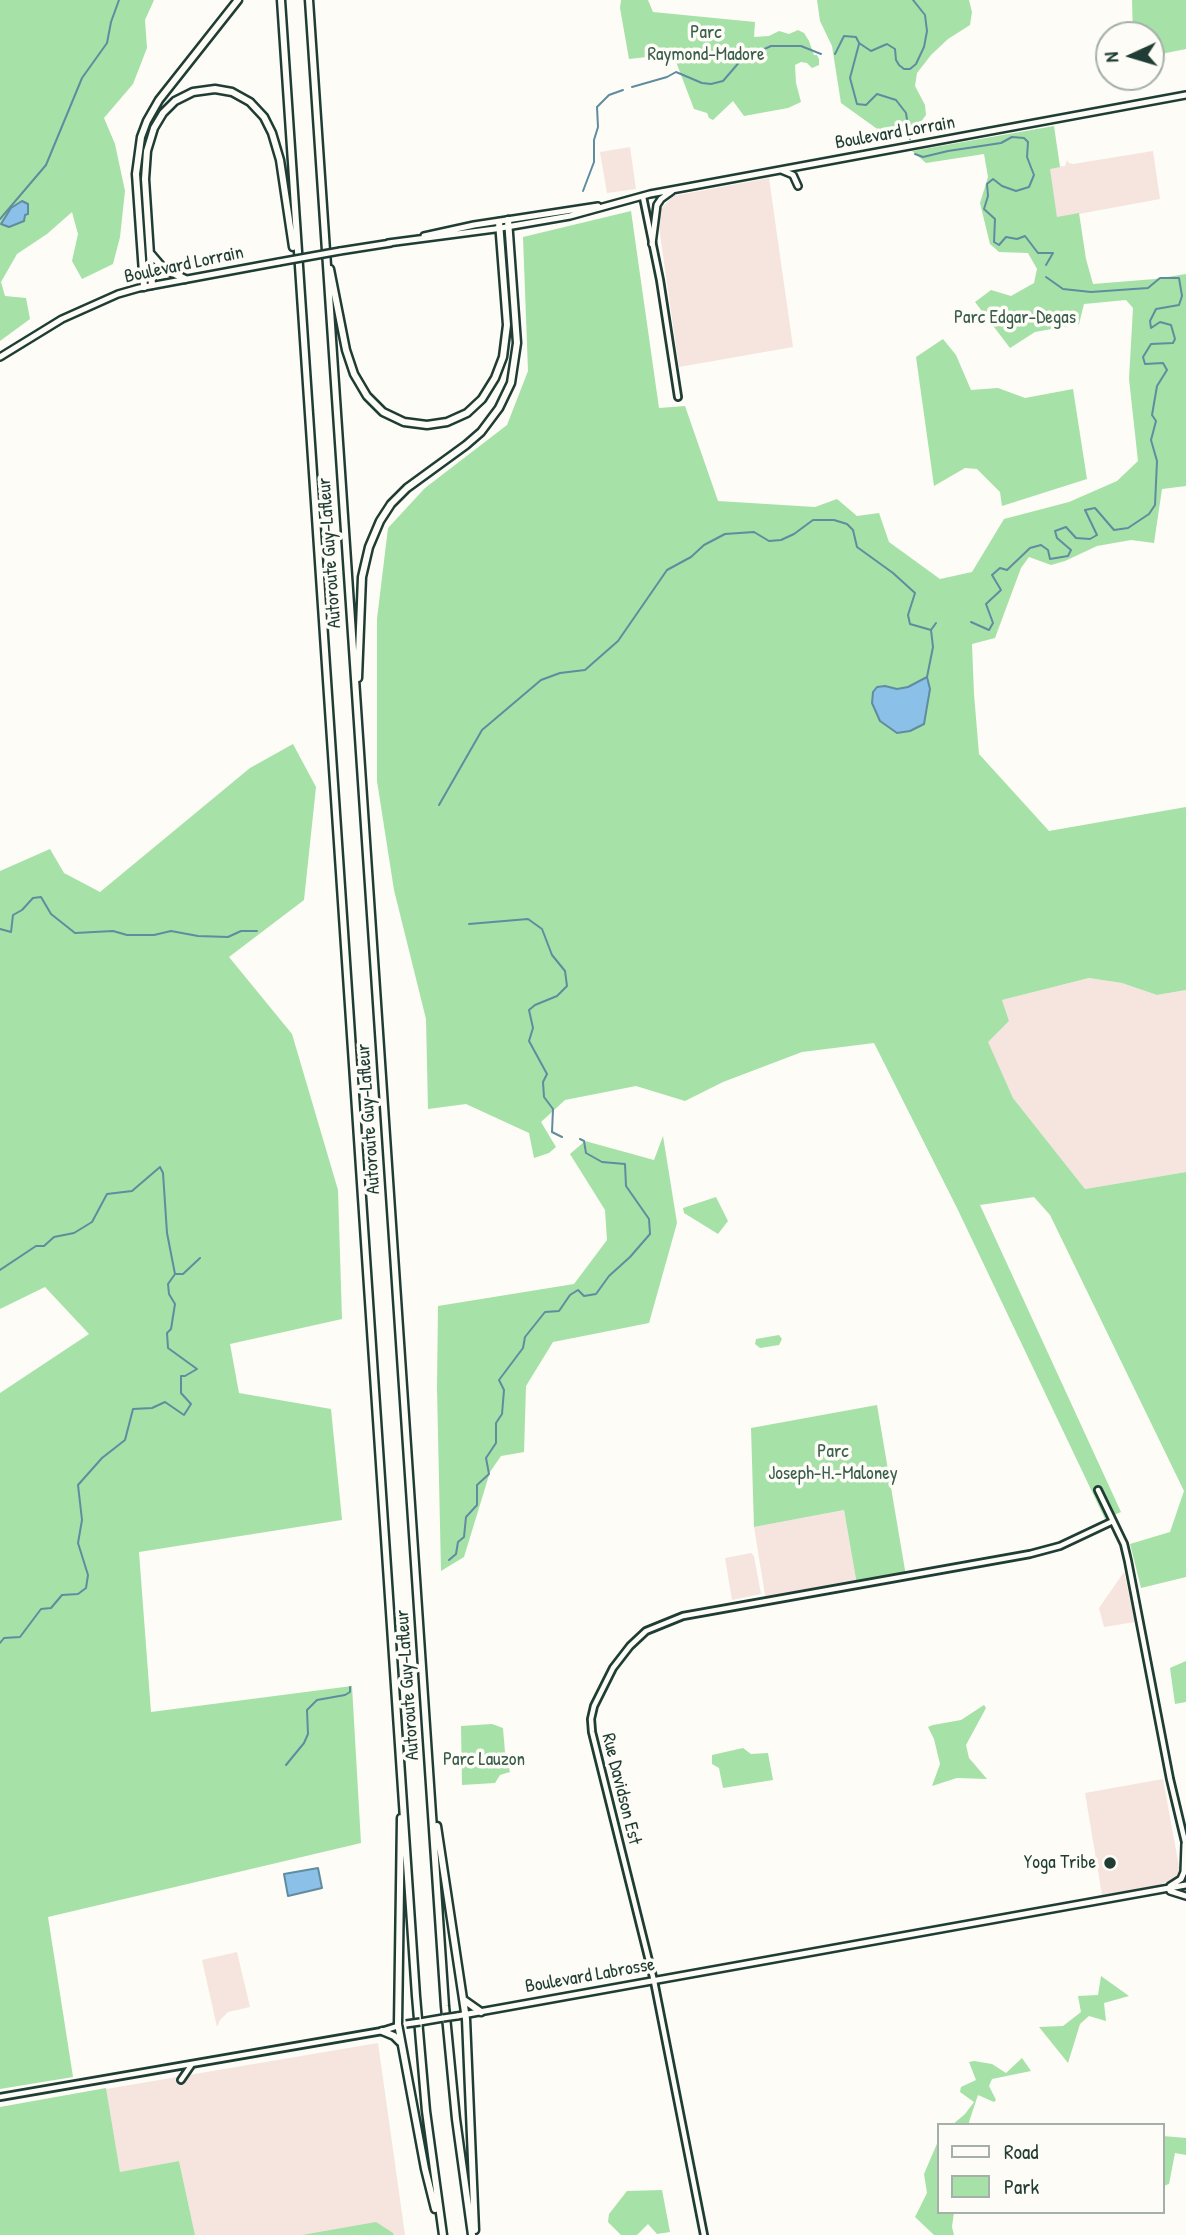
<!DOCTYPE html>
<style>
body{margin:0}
#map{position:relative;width:1186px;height:2235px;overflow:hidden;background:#fdfcf7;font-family:"Patrick Hand",sans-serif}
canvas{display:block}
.legend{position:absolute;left:937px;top:2123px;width:228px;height:91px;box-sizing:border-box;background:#fdfcf7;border:2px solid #a4b0a9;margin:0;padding:9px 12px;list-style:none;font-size:21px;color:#1f3d34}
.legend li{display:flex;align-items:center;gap:14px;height:35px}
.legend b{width:35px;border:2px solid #a4b0a9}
.north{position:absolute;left:1095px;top:21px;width:70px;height:70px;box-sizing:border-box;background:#fdfcf7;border:2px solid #a4b0a9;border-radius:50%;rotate:266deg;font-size:19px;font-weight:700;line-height:28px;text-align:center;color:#1f3d34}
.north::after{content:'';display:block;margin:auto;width:24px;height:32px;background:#1f3d34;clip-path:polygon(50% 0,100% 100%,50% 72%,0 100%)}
</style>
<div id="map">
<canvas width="1186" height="2235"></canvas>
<ul class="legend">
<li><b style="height:9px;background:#fdfcf7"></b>Road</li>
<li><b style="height:19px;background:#a6e1a7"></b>Park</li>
</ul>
<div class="north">N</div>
</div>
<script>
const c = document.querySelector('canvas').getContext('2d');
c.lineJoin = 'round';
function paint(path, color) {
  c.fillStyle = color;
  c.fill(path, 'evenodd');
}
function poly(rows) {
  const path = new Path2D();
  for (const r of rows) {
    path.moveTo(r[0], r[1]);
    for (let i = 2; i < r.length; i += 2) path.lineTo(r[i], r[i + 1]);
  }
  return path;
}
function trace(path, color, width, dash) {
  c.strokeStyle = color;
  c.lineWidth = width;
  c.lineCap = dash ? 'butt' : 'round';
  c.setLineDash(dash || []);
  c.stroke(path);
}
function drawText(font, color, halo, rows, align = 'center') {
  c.font = font + ' "Patrick Hand",sans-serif';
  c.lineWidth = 7;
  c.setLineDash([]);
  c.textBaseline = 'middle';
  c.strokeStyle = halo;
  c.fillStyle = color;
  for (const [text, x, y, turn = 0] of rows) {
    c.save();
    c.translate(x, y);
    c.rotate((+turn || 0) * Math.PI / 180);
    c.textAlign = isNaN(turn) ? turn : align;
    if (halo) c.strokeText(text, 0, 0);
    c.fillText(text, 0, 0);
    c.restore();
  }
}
const built = poly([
 [630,147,636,189,607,193,600,152],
 [1153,151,1160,199,1057,218,1049,168,1065,166,1067,160,1069,163,1073,164],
 [769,178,793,347,679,367,657,213,673,196],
 [1089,978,1122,983,1157,995,1186,990,1186,1172,1085,1189,1013,1098,987,1042,1009,1021,1002,1000],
 [844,1510,857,1585,766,1601,754,1527],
 [751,1553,754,1556,761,1594,732,1600,725,1558],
 [1124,1572,1135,1622,1104,1627,1099,1608],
 [1163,1779,1180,1872,1173,1880,1158,1885,1102,1895,1085,1793],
 [237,1952,250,2007,228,2012,220,2020,217,2027,202,1960],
 [378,2043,405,2235,195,2235,179,2161,120,2173,106,2089]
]);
const green = poly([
 [0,0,154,0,145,20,147,48,133,84,104,118,115,144,125,191,120,237,113,264,82,279,72,261,78,234,72,212,47,234,17,254,1,282,5,296,26,298,30,319,0,341],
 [621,0,648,0,653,12,755,22,754,37,769,36,779,31,789,34,798,30,804,33,809,41,814,55,817,55,819,59,819,65,812,68,807,63,801,62,795,65,796,83,801,102,788,108,744,116,733,101,713,120,709,118,707,113,694,109,673,54,629,59,620,8],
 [817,0,969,0,972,12,970,25,948,39,931,55,917,73,915,86,925,105,926,115,914,131,901,136,887,136,841,103,832,46,820,21],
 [1132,0,1186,0,1186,49,1151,56,1151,35,1133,35],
 [1054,126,1060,167,1050,169,1057,217,1079,213,1086,259,1093,284,1155,279,1186,274,1186,486,1162,489,1154,543,1131,540,1097,546,1065,561,1051,565,1029,557,1021,568,995,638,972,644,974,694,979,754,1049,831,1186,807,1186,990,1157,995,1122,983,1089,978,1002,1000,1009,1021,988,1042,1013,1098,1085,1189,1186,1172,1186,1577,1141,1588,1130,1544,1170,1532,1184,1491,1050,1215,1034,1197,980,1205,1121,1512,1105,1519,957,1208,874,1043,802,1052,723,1082,685,1101,636,1086,565,1100,541,1122,556,1147,549,1153,534,1158,529,1133,466,1104,428,1109,426,1019,394,890,377,781,377,619,388,528,425,488,507,425,528,371,523,237,631,211,659,408,685,406,718,501,815,507,837,499,857,516,879,513,889,542,940,579,972,572,1004,519,1069,502,1117,481,1138,461,1129,379,1133,308,1126,300,1084,304,1079,324,1035,332,1010,348,975,302,991,290,1011,296,1034,283,1037,269,1028,253,999,252,990,244,980,203,988,177,984,154,926,163,912,151],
 [943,339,956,355,971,390,998,388,1025,398,1073,389,1087,479,1002,506,1000,492,977,469,965,468,934,486,916,357],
 [293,744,316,787,304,900,229,957,292,1034,338,1190,342,1319,230,1344,239,1393,331,1409,342,1520,139,1552,151,1712,352,1686,361,1843,48,1917,73,2077,0,2089,0,1393,89,1334,45,1287,0,1309,0,871,50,849,64,873,100,892,250,768],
 [663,1136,677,1223,649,1323,553,1342,526,1386,524,1452,501,1456,490,1472,464,1557,441,1571,437,1388,438,1306,574,1284,607,1240,605,1210,570,1154,585,1141,654,1160],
 [716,1197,728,1221,718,1234,684,1213,683,1208],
 [779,1335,782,1339,779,1345,760,1348,755,1344,756,1339],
 [877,1405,906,1576,857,1585,844,1510,754,1527,751,1428],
 [1186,1661,1186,1702,1175,1704,1170,1668],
 [984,1705,986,1708,966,1745,969,1758,987,1779,957,1778,932,1786,940,1764,934,1739,928,1727,933,1725,961,1720],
 [492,1724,503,1728,505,1752,510,1772,500,1775,495,1783,462,1785,461,1726],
 [743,1748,751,1754,768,1753,773,1780,723,1788,719,1768,712,1764,712,1755],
 [1101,1976,1129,1996,1104,2003,1106,2021,1089,2016,1080,2024,1068,2063,1039,2027,1063,2026,1081,2012,1078,1996,1098,1995],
 [1022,2058,1031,2071,992,2079,989,2086,996,2100,994,2102,978,2095,968,2125,952,2125,965,2114,974,2102,960,2092,961,2087,976,2080,969,2062,974,2061,992,2064,1006,2073],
 [106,2088,120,2172,179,2161,195,2235,0,2235,0,2107],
 [1163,2136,1186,2138,1186,2155,1175,2153,1169,2184,1163,2186],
 [939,2139,939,2212,954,2212,952,2227,954,2235,934,2235,915,2217,927,2193,924,2174],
 [662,2190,670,2232,657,2234,648,2224,637,2235,621,2235,608,2222,609,2214,627,2191],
 [376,2222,393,2233,394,2235,302,2235]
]);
const water = poly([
 [22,201,28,204,28,214,25,215,24,221,9,227,1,224,11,208,22,201],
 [927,677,930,689,924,724,910,731,897,733,880,721,872,703,873,692,877,687,885,686,897,689,908,687,927,677],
 [318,1868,322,1888,288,1896,284,1874,318,1868]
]);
const stream = poly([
 [859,44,850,78,857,104,866,105,877,94,896,100,906,113,910,139],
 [835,54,844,36,856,37,859,43,871,51,887,44,895,49,896,60,899,65,904,69,910,69,916,64,924,47,927,31,925,15,913,0],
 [632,87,667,77,676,72,702,83,711,84,723,81,742,59,771,46,801,46,821,54],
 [915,154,923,157,948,151,1001,143,1012,137,1024,138,1028,142,1027,157,1034,175,1029,187,1016,191,1002,186,993,179,987,184,988,196,984,209,995,219,994,242,999,245,1006,237,1017,239,1025,236,1038,253,1053,253,1046,265],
 [583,191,594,162,594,140,598,127,597,107,609,95,623,90],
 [0,219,46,165,82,78,107,43,111,22,119,0],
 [971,622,989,630,993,623,986,604,1001,590,992,575,1000,568,1007,570,1030,548,1041,545,1048,550,1050,559,1068,556,1071,550,1057,538,1055,531,1066,527,1076,538,1090,539,1097,535,1085,510,1095,508,1114,530,1128,528,1149,514,1155,505,1157,461,1151,440,1156,421,1152,415,1157,386,1167,370,1163,363,1145,364,1143,357,1151,344,1173,343,1175,339,1171,325,1160,322,1151,328,1150,321,1156,309,1179,305,1182,296,1179,278,1160,278,1148,288,1091,292,1063,289,1046,277],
 [927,677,933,647,931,630],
 [439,805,482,730,541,680,560,673,585,670,618,641,667,570,691,557,704,545,725,534,754,532,769,541,781,540,794,534,813,520,834,520,847,524,853,530,857,547,893,573,915,593,908,615,910,624,931,630,936,623],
 [469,924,528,919,542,929,552,955,565,971,567,986,557,996,535,1005,529,1010,533,1028,529,1041,547,1074,543,1082,544,1097,553,1109,552,1132,562,1137],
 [0,929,11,932,13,915,22,910,33,898,41,897,51,914,75,933,113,931,127,935,154,935,171,931,198,936,228,937,241,931,257,931],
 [0,1270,36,1246,44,1246,54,1237,74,1233,92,1222,107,1194,132,1191,160,1167,163,1173,167,1233,175,1274],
 [449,1560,456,1554,458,1542,464,1537,466,1517,477,1505,477,1485,489,1474,486,1458,496,1443,496,1423,502,1414,504,1390,499,1380,523,1348,525,1337,545,1312,559,1311,570,1295,578,1290,584,1296,596,1294,609,1276,630,1257,650,1234,649,1219,626,1186,625,1164,602,1162,586,1153,584,1141,580,1139],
 [0,1643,4,1638,20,1637,41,1609,51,1608,62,1595,78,1594,86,1588,88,1575,78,1543,82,1520,78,1485,102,1458,125,1440,133,1409,152,1408,165,1402,184,1415,191,1404,181,1393,181,1376,185,1376,197,1369,168,1348,167,1333,171,1329,175,1304,169,1294,168,1284,175,1274,183,1274,200,1258],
 [286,1765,304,1743,308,1734,307,1710,317,1700,345,1695,350,1692,350,1687]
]);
const tertiary = poly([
 [643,197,660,280,678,397],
 [1098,1490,1124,1544,1128,1561,1170,1779,1186,1846],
 [181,2080,192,2064],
 [0,2097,382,2031,398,2026],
 [704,2235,654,1981,592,1732,591,1719,594,1706,613,1668,630,1646,646,1631,683,1616,1030,1554,1060,1546,1113,1521]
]);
const secondary = poly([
 [781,170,793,175,798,186],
 [424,236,474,225,598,206],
 [388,243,495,229,570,216,650,194,1186,95],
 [652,244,657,205,661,199,672,191],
 [340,251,391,243],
 [0,357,62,319,118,294,139,288,279,262],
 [1170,1886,1181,1879,1184,1872,1185,1844],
 [1170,1891,1186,1896],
 [457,2016,1186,1885],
 [420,2022,443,2018]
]);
const motorway = poly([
 [281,0,416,1996,426,2111,443,2235],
 [309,0,445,2006,456,2119,472,2235],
 [151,254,163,268,185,279],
 [330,269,346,350,354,374,367,396,383,412,404,422,427,425,447,422,467,413,482,399,495,378,503,357,507,325,499,222],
 [152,285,145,179,147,151,154,128,163,113,175,101,193,92,215,89,232,92,250,102,264,117,272,133,280,160,293,247],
 [144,287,136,174,141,137,147,121,159,100,238,0],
 [358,678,362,577,369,547,380,521,391,504,407,488,466,445,481,432,499,408,511,383,517,343,508,220],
 [401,1818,398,2024,425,2169,435,2209],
 [437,1826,466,2019,475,2230],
 [464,2000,481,2012],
 [382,2031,394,2036,400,2042]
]);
const secondaryBridge = poly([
 [279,262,340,251],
 [443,2018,457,2016],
 [406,2024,420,2022]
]);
const markers = [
 [1110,1863,7,"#1f3d34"]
];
const parkNames = [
 ["Parc",706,33],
 ["Raymond-Madore",706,55],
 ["Parc Edgar-Degas",1015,318],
 ["Parc",833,1452],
 ["Joseph-H.-Maloney",833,1474],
 ["Parc Lauzon",484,1760]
];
const streetNames = [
 ["Boulevard Lorrain",895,133,-10],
 ["Boulevard Lorrain",184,265,-12],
 ["Autoroute Guy-Lafleur",330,553,-94],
 ["Autoroute Guy-Lafleur",369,1119,-94],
 ["Autoroute Guy-Lafleur",408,1685,-94],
 ["Rue Davidson Est",621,1789,76],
 ["Boulevard Labrosse",590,1976,-10]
];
const poiNames = [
 ["Yoga Tribe",1096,1863]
];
paint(built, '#f6e4de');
paint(green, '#a6e1a7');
paint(water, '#8bc1e8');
trace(water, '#608ca0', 2);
trace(stream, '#608ca0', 2);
trace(tertiary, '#1f3d34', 10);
trace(secondary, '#1f3d34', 10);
trace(motorway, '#1f3d34', 11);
trace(tertiary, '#fdfcf7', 4.5);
trace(secondary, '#fdfcf7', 5);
trace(motorway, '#fdfcf7', 6);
trace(secondaryBridge, '#1f3d34', 10, []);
trace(secondaryBridge, '#fdfcf7', 5);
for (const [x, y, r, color] of markers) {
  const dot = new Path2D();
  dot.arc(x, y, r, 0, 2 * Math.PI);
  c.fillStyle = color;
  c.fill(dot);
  trace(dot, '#fdfcf7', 2.5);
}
drawText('19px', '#3a5e4b', '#fdfcf7', parkNames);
drawText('19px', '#1f3d34', '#fdfcf7', streetNames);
drawText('19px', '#1f3d34', '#fdfcf7', poiNames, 'right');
</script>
